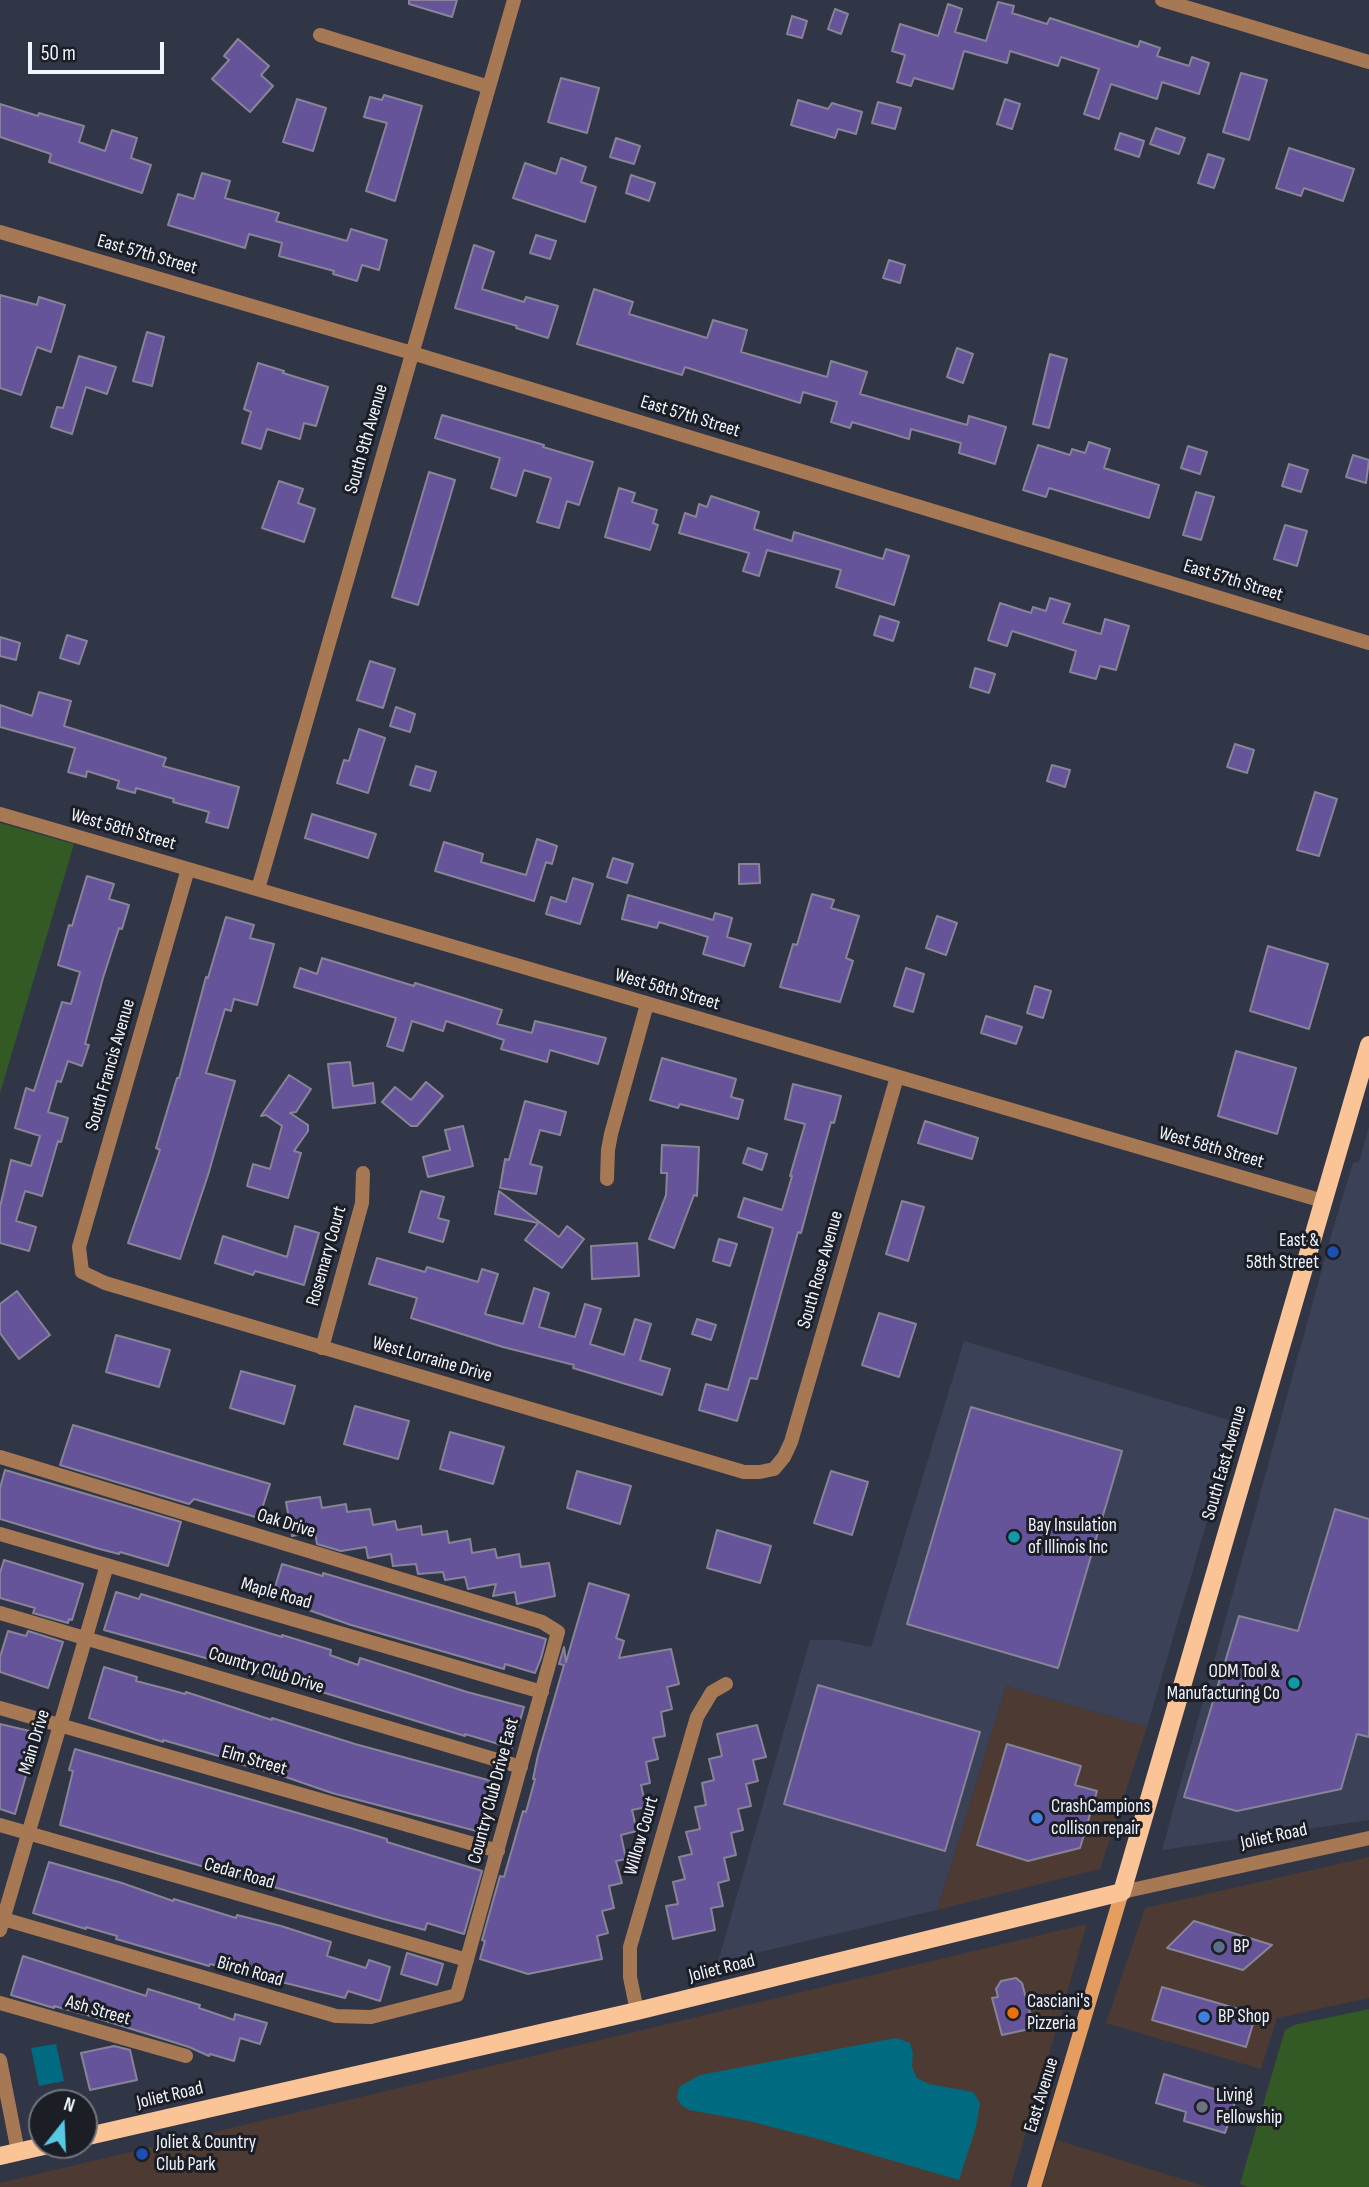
<!DOCTYPE html>
<style>
body{margin:0}
#map{position:relative;width:1369px;height:2187px;overflow:hidden;background:#313646;font-family:"Sofia Sans Condensed",sans-serif}
canvas{display:block}
.north{position:absolute;left:28px;top:2089px;width:70px;height:70px;box-sizing:border-box;background:#1c1e25;border:2px solid #71747c;border-radius:50%;rotate:18deg;font-size:19px;font-weight:700;line-height:28px;text-align:center;color:#f0f4fe}
.north::after{content:'';display:block;margin:auto;width:24px;height:32px;background:#57c9e2;clip-path:polygon(50% 0,100% 100%,50% 72%,0 100%)}
.scale{position:absolute;left:28px;top:42px;width:136px;height:32px;box-sizing:border-box;border:4px solid #f0f4fe;border-top:0;padding-left:9px;font-size:21px;line-height:24px;white-space:nowrap;color:#f0f4fe;-webkit-text-stroke:5px #1c1e25;paint-order:stroke}
</style>
<div id="map">
<canvas width="1369" height="2187"></canvas>
<div class="north">N</div>
<div class="scale">50 m</div>
</div>
<script>
const c = document.querySelector('canvas').getContext('2d');
c.lineJoin = 'round';
function paint(path, color) {
  c.fillStyle = color;
  c.fill(path, 'evenodd');
}
function poly(rows) {
  const path = new Path2D();
  for (const r of rows) {
    path.moveTo(r[0], r[1]);
    for (let i = 2; i < r.length; i += 2) path.lineTo(r[i], r[i + 1]);
  }
  return path;
}
function trace(path, color, width, dash) {
  c.strokeStyle = color;
  c.lineWidth = width;
  c.lineCap = dash ? 'butt' : 'round';
  c.setLineDash(dash || []);
  c.stroke(path);
}
function drawText(font, color, halo, rows, align = 'center') {
  c.font = font + ' "Sofia Sans Condensed",sans-serif';
  c.lineWidth = 6;
  c.setLineDash([]);
  c.textBaseline = 'middle';
  c.strokeStyle = halo;
  c.fillStyle = color;
  for (const [text, x, y, turn = 0] of rows) {
    c.save();
    c.translate(x, y);
    c.rotate((+turn || 0) * Math.PI / 180);
    c.textAlign = isNaN(turn) ? turn : align;
    if (halo) c.strokeText(text, 0, 0);
    c.fillText(text, 0, 0);
    c.restore();
  }
}
const commercial = poly([
 [1006,1686,1147,1727,1100,1869,937,1910],
 [1369,1857,1369,1998,1277,2018,1261,2069,1106,2023,1145,1908],
 [1087,1924,1010,2187,0,2187,0,2183],
 [1057,2140,1207,2187,1042,2187]
]);
const built = poly([
 [1369,1127,1369,1820,1162,1850,1333,1229,1353,1163,1359,1162],
 [964,1341,1236,1422,1147,1727,1006,1686,937,1910,718,1962,810,1640,837,1640,871,1647]
]);
const green = poly([
 [0,823,74,844,0,1093],
 [1369,2009,1369,2187,1248,2187,1240,2184,1285,2030,1294,2025]
]);
const water = poly([
 [896,2038,910,2043,913,2054,912,2067,917,2078,929,2084,973,2092,980,2103,976,2127,959,2180,818,2139,749,2121,689,2110,681,2105,677,2098,679,2087,700,2075],
 [56,2044,64,2081,39,2086,31,2048]
]);
const building = poly([
 [409,0,457,0,452,17,409,4,409,0],
 [998,2,1014,6,1012,13,1047,24,1050,18,1138,47,1140,41,1160,48,1157,56,1189,66,1192,57,1209,63,1199,94,1162,82,1157,99,1111,84,1099,119,1084,114,1099,69,1061,57,1058,66,1010,51,1007,63,964,51,953,89,914,78,911,86,897,82,905,55,892,51,900,24,938,36,948,4,962,9,955,32,986,41,998,2],
 [835,9,848,14,841,34,828,29,835,9],
 [792,16,807,21,802,38,787,34,792,16],
 [238,39,269,66,261,75,273,86,250,112,212,79,229,60,224,56,238,39],
 [1241,73,1267,80,1249,140,1223,132,1241,73],
 [561,78,599,88,587,133,548,122,561,78],
 [384,95,422,106,395,201,366,191,387,123,364,117,370,97,382,100,384,95],
 [297,99,326,108,313,151,283,142,297,99],
 [1005,99,1020,104,1012,129,997,124,1005,99],
 [798,100,828,109,832,103,862,112,856,134,838,129,835,138,791,125,798,100],
 [878,102,901,108,895,129,872,123,878,102],
 [0,104,38,116,39,113,84,126,79,142,105,151,112,130,137,138,131,158,151,165,142,193,49,162,51,154,0,137,0,104],
 [1156,128,1185,138,1179,154,1150,144,1156,128],
 [1120,133,1144,141,1139,157,1115,149,1120,133],
 [616,138,640,146,634,164,610,157,616,138],
 [1289,148,1354,169,1343,201,1304,188,1301,196,1276,188,1289,148],
 [1208,154,1224,159,1214,188,1198,183,1208,154],
 [561,158,586,167,581,182,596,187,585,222,513,198,525,163,556,174,561,158],
 [202,173,230,181,225,198,279,213,276,221,347,241,351,229,387,240,379,270,362,265,357,281,333,274,334,271,279,256,282,243,249,234,245,248,168,225,178,194,194,199,202,173],
 [631,175,655,183,649,201,626,193,631,175],
 [536,235,556,241,550,259,530,253,536,235],
 [474,245,494,252,482,289,524,302,526,297,558,306,548,338,516,328,517,326,455,308,474,245],
 [889,260,905,265,900,283,883,278,889,260],
 [594,289,633,302,629,314,707,338,713,320,747,330,741,352,827,377,831,361,867,372,860,394,967,425,969,416,1006,427,995,464,959,453,961,443,911,429,909,439,852,422,850,428,831,422,837,402,803,392,800,403,685,367,682,375,577,344,594,289],
 [0,295,37,305,39,297,65,305,51,352,37,347,21,395,0,388,0,295],
 [147,332,164,337,152,386,133,381,147,332],
 [957,348,973,354,963,383,947,377,957,348],
 [1050,354,1067,359,1049,428,1033,424,1050,354],
 [79,356,116,367,107,394,86,387,72,434,51,427,57,407,63,408,79,356],
 [258,363,284,371,283,373,328,387,316,426,304,423,300,439,267,429,261,449,242,443,251,412,244,409,258,363],
 [442,415,544,445,543,447,593,462,579,505,567,501,559,528,537,522,551,478,524,470,516,496,491,488,500,458,435,438,442,415],
 [1089,442,1110,449,1104,468,1159,485,1149,518,1049,488,1046,497,1023,490,1038,445,1070,455,1072,449,1085,453,1089,442],
 [1188,446,1207,452,1200,474,1181,468,1188,446],
 [1353,455,1369,460,1366,483,1346,477,1353,455],
 [1289,464,1308,470,1301,492,1282,486,1289,464],
 [429,472,455,480,418,605,392,597,429,472],
 [279,481,303,489,298,503,315,509,304,542,262,528,279,481],
 [619,488,635,493,632,502,657,510,653,523,658,525,650,550,605,537,619,488],
 [1196,492,1214,497,1201,540,1183,535,1196,492],
 [711,496,759,512,754,529,792,541,794,532,883,559,886,549,909,556,894,605,836,587,841,570,767,550,759,576,743,571,749,553,679,533,685,513,696,517,699,504,707,507,711,496],
 [1285,525,1307,531,1297,566,1274,559,1285,525],
 [1050,598,1070,604,1063,623,1101,634,1105,619,1129,626,1116,670,1100,666,1096,679,1070,672,1076,651,1012,631,1007,646,988,640,1000,603,1031,613,1033,607,1046,611,1050,598],
 [880,616,899,622,893,641,874,635,880,616],
 [67,635,87,641,79,664,60,658,67,635],
 [0,637,20,643,16,660,0,656,0,637],
 [370,661,395,669,383,708,357,700,370,661],
 [975,668,995,674,989,693,970,687,975,668],
 [39,692,71,701,64,726,166,758,163,766,239,787,228,828,206,822,209,812,173,802,174,799,136,788,135,793,117,788,119,781,87,771,86,777,68,772,75,748,0,727,0,705,32,716,39,692],
 [396,707,415,714,410,732,390,726,396,707],
 [359,729,385,738,368,793,337,783,344,760,349,761,359,729],
 [1235,744,1254,750,1247,773,1227,767,1235,744],
 [1052,765,1070,770,1065,787,1047,781,1052,765],
 [416,766,436,772,430,791,410,785,416,766],
 [1315,792,1337,799,1319,856,1297,850,1315,792],
 [312,814,376,834,368,858,305,838,312,814],
 [537,839,557,846,552,864,546,862,534,901,435,871,444,842,483,854,481,862,526,875,537,839],
 [613,858,633,864,627,883,607,877,613,858],
 [739,864,759,864,760,883,739,884,739,864],
 [87,876,114,884,109,899,129,905,122,929,119,928,103,978,85,1044,89,1045,82,1066,68,1061,61,1082,57,1081,48,1112,68,1118,61,1142,58,1141,42,1196,25,1191,16,1221,36,1227,29,1251,0,1243,0,1207,11,1160,31,1166,40,1136,15,1128,26,1088,34,1091,62,1002,71,1004,80,972,58,965,69,925,72,926,87,876],
 [573,878,593,884,580,924,546,914,551,897,566,902,573,878],
 [812,894,834,900,831,908,859,916,846,958,853,961,840,1002,780,987,793,944,797,945,812,894],
 [628,895,713,920,715,913,732,918,727,937,751,944,744,966,703,954,708,937,659,922,657,928,622,919,628,895],
 [937,916,957,923,946,955,926,948,937,916],
 [226,917,254,925,250,938,274,944,257,1005,234,999,231,1011,225,1009,206,1073,235,1081,208,1175,180,1259,128,1243,160,1150,156,1148,177,1078,179,1078,206,977,208,978,226,917],
 [1268,946,1328,964,1309,1029,1250,1011,1268,946],
 [322,958,414,986,415,983,502,1010,497,1024,532,1033,535,1021,606,1038,598,1064,550,1050,547,1062,501,1049,504,1040,446,1021,443,1031,412,1021,403,1051,387,1046,396,1018,294,987,300,968,317,974,322,958],
 [906,968,924,974,913,1012,894,1006,906,968],
 [1035,986,1051,991,1043,1018,1027,1013,1035,986],
 [986,1016,1022,1027,1016,1044,981,1033,986,1016],
 [1236,1051,1296,1068,1277,1134,1218,1116,1236,1051],
 [662,1058,736,1079,731,1097,743,1100,738,1119,680,1104,678,1108,650,1100,662,1058],
 [350,1062,353,1086,373,1083,375,1103,333,1108,328,1064,350,1062],
 [289,1075,311,1089,296,1112,290,1113,308,1125,308,1131,294,1151,301,1153,288,1198,247,1186,253,1164,270,1169,282,1126,266,1115,261,1116,289,1075],
 [426,1082,443,1096,417,1126,411,1126,382,1102,395,1087,411,1100,426,1082],
 [793,1084,841,1096,834,1123,831,1122,801,1233,798,1232,757,1379,750,1378,737,1421,699,1410,706,1384,728,1390,773,1228,738,1217,744,1198,782,1210,792,1176,790,1176,805,1124,785,1119,793,1084],
 [525,1101,566,1112,560,1135,540,1130,530,1164,542,1167,536,1194,500,1188,505,1159,509,1160,525,1101],
 [925,1121,978,1138,972,1159,918,1143,925,1121],
 [463,1126,473,1166,428,1177,423,1157,450,1150,445,1130,463,1126],
 [662,1145,699,1147,697,1196,694,1195,674,1248,649,1239,666,1195,667,1173,661,1173,662,1145],
 [748,1148,767,1154,762,1170,743,1163,748,1148],
 [421,1191,444,1197,438,1218,449,1221,443,1242,409,1232,421,1191],
 [499,1191,559,1237,567,1226,584,1239,562,1268,525,1240,538,1223,495,1214,499,1191],
 [902,1201,924,1207,908,1261,886,1254,902,1201],
 [295,1226,319,1233,304,1285,255,1271,253,1275,215,1263,223,1236,287,1257,295,1226],
 [719,1239,737,1244,730,1266,713,1261,719,1239],
 [637,1243,639,1276,592,1279,591,1246,637,1243],
 [377,1258,425,1272,427,1267,478,1282,482,1269,498,1274,485,1314,523,1324,534,1288,549,1293,539,1327,575,1337,585,1304,601,1309,590,1344,624,1355,635,1319,651,1324,640,1360,670,1369,662,1395,573,1368,574,1365,503,1347,411,1318,417,1298,369,1284,377,1258],
 [17,1291,50,1335,19,1359,0,1333,0,1304,17,1291],
 [879,1313,916,1324,899,1377,862,1365,879,1313],
 [697,1319,716,1325,711,1340,692,1334,697,1319],
 [116,1335,170,1350,159,1387,106,1372,116,1335],
 [241,1371,295,1386,284,1424,230,1408,241,1371],
 [355,1406,409,1421,398,1459,344,1444,355,1406],
 [971,1407,1122,1451,1058,1668,907,1624,971,1407],
 [73,1425,270,1484,259,1518,194,1499,189,1504,60,1465,73,1425],
 [450,1432,504,1447,493,1484,440,1469,450,1432],
 [5,1470,181,1522,168,1566,120,1552,119,1554,96,1548,0,1519,0,1488,5,1470],
 [577,1471,631,1486,620,1524,567,1508,577,1471],
 [831,1471,868,1482,852,1535,814,1523,831,1471],
 [320,1497,322,1508,346,1504,347,1512,370,1509,373,1525,395,1521,397,1530,421,1526,422,1535,447,1531,449,1543,470,1539,472,1553,495,1549,497,1558,519,1554,521,1567,549,1563,555,1596,517,1604,515,1592,493,1596,496,1584,468,1589,465,1577,445,1580,443,1572,418,1574,416,1564,393,1566,391,1554,368,1558,366,1547,341,1551,317,1544,315,1532,292,1536,286,1502,320,1497],
 [1335,1509,1369,1519,1369,1737,1357,1734,1341,1789,1237,1811,1184,1797,1239,1616,1298,1631,1335,1509],
 [717,1530,771,1546,760,1583,707,1568,717,1530],
 [4,1560,83,1584,72,1620,69,1619,68,1623,33,1613,35,1608,0,1598,0,1573,4,1560],
 [282,1564,323,1576,323,1573,546,1639,541,1658,535,1673,505,1664,504,1669,351,1625,272,1597,282,1564],
 [589,1583,629,1595,616,1638,624,1641,619,1658,671,1649,679,1684,667,1687,672,1709,661,1712,665,1736,653,1738,658,1759,646,1762,650,1783,641,1785,646,1807,632,1810,637,1831,621,1835,626,1859,616,1861,622,1883,609,1886,614,1908,602,1911,608,1933,597,1936,602,1959,528,1974,480,1959,485,1941,482,1940,500,1876,504,1877,523,1811,526,1812,535,1779,533,1779,538,1755,564,1665,559,1664,564,1647,566,1662,589,1583],
 [116,1592,139,1599,141,1594,282,1637,282,1635,331,1650,330,1655,358,1665,360,1658,467,1692,524,1707,512,1748,465,1734,465,1736,260,1673,104,1630,116,1592],
 [8,1631,26,1636,28,1631,63,1642,48,1688,0,1672,0,1657,8,1631],
 [104,1667,137,1677,136,1681,167,1689,185,1694,186,1692,272,1720,272,1718,355,1744,499,1783,484,1833,332,1793,280,1775,236,1763,236,1761,163,1740,163,1742,89,1718,104,1667],
 [818,1685,980,1732,945,1851,784,1804,818,1685],
 [0,1724,38,1733,15,1814,0,1809,0,1724],
 [757,1725,766,1757,753,1760,758,1781,746,1784,751,1806,738,1809,743,1830,731,1833,736,1855,724,1858,729,1880,718,1883,723,1906,711,1908,715,1930,673,1939,666,1906,678,1904,673,1882,685,1879,679,1857,692,1854,686,1832,700,1829,695,1807,706,1805,702,1783,714,1780,709,1759,722,1756,717,1734,757,1725],
 [1007,1744,1081,1766,1075,1785,1097,1791,1080,1848,1028,1861,977,1845,1007,1744],
 [75,1749,350,1828,387,1839,387,1842,482,1871,464,1934,427,1923,425,1930,384,1919,60,1825,73,1771,69,1770,75,1749],
 [49,1862,122,1883,173,1901,174,1899,236,1918,237,1915,281,1926,331,1942,327,1956,366,1968,369,1960,390,1967,380,2001,348,1991,345,1998,210,1964,209,1966,116,1939,117,1936,86,1927,86,1929,33,1913,49,1862],
 [1194,1921,1272,1945,1243,1970,1167,1948,1194,1921],
 [407,1953,443,1964,437,1985,401,1974,407,1953],
 [23,1956,146,1996,148,1989,200,2005,199,2008,234,2020,235,2014,267,2023,260,2044,240,2038,234,2061,210,2054,209,2056,189,2047,87,2015,54,2006,54,2008,11,1995,23,1956],
 [1016,1978,1022,1983,1034,2028,1002,2035,992,1998,998,1997,996,1989,1001,1981,1016,1978],
 [1162,1987,1256,2014,1246,2047,1152,2020,1162,1987],
 [114,2046,130,2050,137,2080,90,2090,81,2053,114,2046],
 [1164,2074,1237,2096,1225,2133,1184,2121,1186,2112,1156,2103,1164,2074]
]);
const street = poly([
 [1162,0,1369,62],
 [320,35,489,87],
 [0,232,412,353,1369,643],
 [0,814,1323,1201],
 [188,869,79,1247,82,1272,105,1283,744,1472,760,1472,774,1469,784,1457,791,1442,897,1077],
 [258,889,514,0],
 [607,1179,608,1150,611,1134,647,1004],
 [322,1348,362,1203,363,1173],
 [0,1457,542,1622,558,1632,457,1995,371,2017,336,2016,0,1918],
 [0,1534,542,1692],
 [0,1613,521,1767],
 [0,1708,498,1851],
 [0,1825,467,1960],
 [1122,1892,1369,1838],
 [0,1930,107,1565],
 [0,2003,186,2056],
 [637,2011,630,1977,630,1947,697,1717,712,1692,726,1684],
 [0,2060,18,2152]
]);
const secondary = poly([
 [1034,2187,1122,1892]
]);
const primary = poly([
 [84,2137,637,2011,1122,1892,1369,1045],
 [0,2156,48,2145]
]);
const markers = [
 [1333,1252,7,"#1a4fb4"],
 [1014,1537,7,"#0f9aa8"],
 [1294,1683,7,"#0f9aa8"],
 [1037,1818,7,"#3f7fe0"],
 [1219,1947,7,"#5c6f8a"],
 [1013,2013,7,"#e8710a"],
 [1204,2017,7,"#3f7fe0"],
 [1202,2107,7,"#6b7280"],
 [142,2154,7,"#1a4fb4"]
];
const streetNames = [
 ["East 57th Street",147,255,16],
 ["East 57th Street",690,417,17],
 ["South 9th Avenue",367,439,-74],
 ["East 57th Street",1233,581,17],
 ["West 58th Street",123,830,16],
 ["West 58th Street",667,990,16],
 ["South Francis Avenue",111,1065,-74],
 ["West 58th Street",1211,1148,16],
 ["Rosemary Court",327,1256,-74],
 ["South Rose Avenue",821,1270,-74],
 ["West Lorraine Drive",432,1360,16],
 ["South East Avenue",1225,1463,-74],
 ["Oak Drive",286,1524,17],
 ["Maple Road",276,1594,16],
 ["Country Club Drive",266,1671,17],
 ["Main Drive",35,1742,-73],
 ["Elm Street",254,1761,16],
 ["Country Club Drive East",494,1791,-75],
 ["Willow Court",642,1836,-74],
 ["Joliet Road",1274,1837,-12],
 ["Cedar Road",239,1874,16],
 ["Joliet Road",722,1969,-14],
 ["Birch Road",250,1972,16],
 ["Ash Street",98,2011,16],
 ["East Avenue",1042,2095,-73],
 ["Joliet Road",170,2096,-13]
];
const poiNames = [
 ["East &",1319,1241,"right"],
 ["58th Street",1319,1263,"right"],
 ["Bay Insulation",1028,1526],
 ["of Illinois Inc",1028,1548],
 ["ODM Tool &",1280,1672,"right"],
 ["Manufacturing Co",1280,1694,"right"],
 ["CrashCampions",1051,1807],
 ["collison repair",1051,1829],
 ["BP",1233,1947],
 ["Casciani's",1027,2002],
 ["Pizzeria",1027,2024],
 ["BP Shop",1218,2017],
 ["Living",1216,2096],
 ["Fellowship",1216,2118],
 ["Joliet & Country",156,2143],
 ["Club Park",156,2165]
];
paint(commercial, '#4d3a32');
paint(built, '#3b4156');
paint(green, '#335a25');
paint(water, '#006b80');
paint(building, '#66549a');
trace(building, '#888498', 2);
trace(street, '#a67954', 14);
trace(secondary, '#e59e60', 14);
trace(primary, '#fbc497', 18);
for (const [x, y, r, color] of markers) {
  const dot = new Path2D();
  dot.arc(x, y, r, 0, 2 * Math.PI);
  c.fillStyle = color;
  c.fill(dot);
  trace(dot, '#1c1e25', 2.5);
}
drawText('19px', '#f0f4fe', '#1c1e25', streetNames);
drawText('19px', '#f0f4fe', '#1c1e25', poiNames, 'left');
</script>
